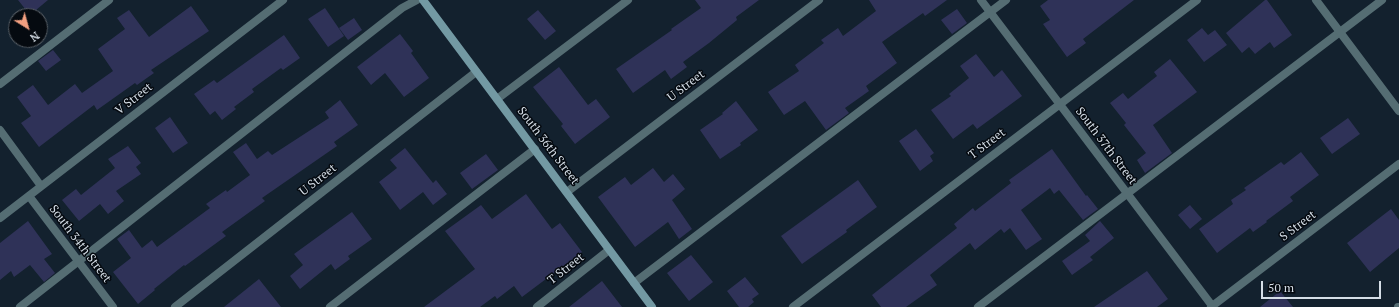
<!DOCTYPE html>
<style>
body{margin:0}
#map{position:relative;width:1399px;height:307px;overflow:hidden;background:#13212e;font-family:"PT Serif",serif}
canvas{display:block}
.north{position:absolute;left:8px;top:8px;width:40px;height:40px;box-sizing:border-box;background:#050a10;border:1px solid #585f66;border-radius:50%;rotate:143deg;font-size:11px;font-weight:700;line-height:16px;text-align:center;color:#d5dee7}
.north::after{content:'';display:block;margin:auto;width:14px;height:18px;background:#f3a081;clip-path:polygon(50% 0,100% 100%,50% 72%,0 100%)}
.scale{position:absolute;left:1261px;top:281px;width:120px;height:18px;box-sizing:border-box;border:2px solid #d5dee7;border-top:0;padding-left:5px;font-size:12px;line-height:14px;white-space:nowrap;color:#d5dee7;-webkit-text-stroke:3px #050a10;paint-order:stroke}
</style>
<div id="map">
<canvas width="1399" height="307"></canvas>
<div class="north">N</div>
<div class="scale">50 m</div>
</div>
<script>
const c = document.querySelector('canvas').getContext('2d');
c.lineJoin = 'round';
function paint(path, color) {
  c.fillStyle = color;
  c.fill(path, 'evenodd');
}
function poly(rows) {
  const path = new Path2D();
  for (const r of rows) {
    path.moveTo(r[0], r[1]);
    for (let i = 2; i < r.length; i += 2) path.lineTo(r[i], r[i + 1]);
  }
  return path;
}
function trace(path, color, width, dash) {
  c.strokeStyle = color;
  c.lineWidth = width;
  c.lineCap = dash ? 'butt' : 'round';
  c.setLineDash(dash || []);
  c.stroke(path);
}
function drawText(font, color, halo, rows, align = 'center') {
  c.font = font + ' "PT Serif",serif';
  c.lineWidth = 3;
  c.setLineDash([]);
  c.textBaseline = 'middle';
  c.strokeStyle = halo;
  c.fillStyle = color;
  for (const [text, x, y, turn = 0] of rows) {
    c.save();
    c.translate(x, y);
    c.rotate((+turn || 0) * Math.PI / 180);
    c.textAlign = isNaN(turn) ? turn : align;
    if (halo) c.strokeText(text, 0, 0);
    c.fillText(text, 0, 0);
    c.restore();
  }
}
const building = poly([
 [18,0,48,0,30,15],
 [695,0,759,0,736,17,737,20,709,43,683,62,687,67,671,79,665,70,633,93,616,69,672,30,671,29,701,8],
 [869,0,947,0,925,16,923,13,882,42,897,63,866,86,869,91,845,108,849,113,826,130,805,101,784,115,768,92,799,71,795,65,824,43,821,40,838,28,843,36,876,11],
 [1048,0,1134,0,1083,39,1086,43,1067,57,1043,24,1050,20,1040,6],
 [1265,0,1267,0,1292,35,1274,48,1270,42,1255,54,1249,47,1242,53,1226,33],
 [191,6,209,31,151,70,154,73,137,85,135,83,97,110,94,105,39,147,21,123,31,116,17,97,33,85,48,105,75,84,82,93,113,71,98,49,125,29,117,18,129,10,149,37],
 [325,8,344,36,328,47,308,19],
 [957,9,967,23,952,34,941,20],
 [538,10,556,31,545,40,527,19],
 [354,18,362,30,348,40,339,28],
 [1202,28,1208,35,1215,30,1227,45,1204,62,1187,40],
 [400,34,413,51,411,53,429,78,404,97,385,73,371,85,357,67],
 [284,35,300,58,283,70,281,68,252,89,254,92,234,107,236,109,222,120,215,111,210,115,194,94,214,80,217,83],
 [53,50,61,60,46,71,38,61],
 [976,54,994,77,1002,70,1022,96,977,129,973,124,953,139,931,110,951,96,949,94,969,78,960,66],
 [1170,59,1197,92,1153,125,1172,153,1145,173,1137,160,1146,153,1124,125,1126,123,1110,103,1123,93,1128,99,1157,76,1154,72],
 [559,67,588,105,596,99,610,117,575,144,561,126,563,124,533,87],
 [340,100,358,125,334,142,337,146,262,198,265,201,222,232,226,236,185,266,184,265,154,289,155,290,138,304,113,272,131,258,117,239,129,230,142,248,152,240,157,247,210,208,206,204,226,190,227,192,250,175,233,152,246,143,257,159,268,151,272,155,329,118,325,112],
 [736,101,758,130,740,143,741,145,720,159,700,130,723,114,722,113],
 [170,117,188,143,173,153,155,128],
 [1348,118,1360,134,1332,154,1320,138],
 [916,129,934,153,930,156,933,161,920,171,899,141],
 [128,146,141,163,136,167,141,174,116,191,124,201,108,214,100,204,79,221,62,200,76,189,81,195,115,168,108,159],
 [405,148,433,183,436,180,447,194,433,205,423,192,400,210,379,182,397,168,390,160],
 [1052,149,1086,196,1087,195,1098,209,1083,220,1059,190,1054,194,1050,188,1021,210,1042,239,1026,250,1010,228,1004,233,1001,229,975,250,970,243,930,275,937,285,906,307,881,307,872,295,957,228,954,224,973,208,975,211,1011,183,1009,180],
 [1301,152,1319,175,1290,197,1293,201,1266,221,1267,222,1253,232,1250,228,1217,253,1199,229,1233,204,1231,200,1246,190,1244,188,1281,162,1284,165],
 [486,154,498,170,472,189,460,173],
 [653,168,664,182,673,174,685,189,672,200,692,229,679,239,668,222,635,247,598,197,625,177,631,185],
 [858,180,877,207,846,230,847,232,802,264,781,236],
 [526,194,552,229,560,223,582,252,522,297,514,286,497,299,495,296,480,307,424,307,475,269,445,231,481,205,492,219],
 [1190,205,1202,219,1190,229,1178,215],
 [1391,209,1399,220,1399,248,1370,272,1347,243],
 [352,212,372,239,348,256,350,259,335,270,331,264,300,289,290,276,303,265,294,254],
 [28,221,52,254,44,259,55,273,44,282,30,265,14,277,11,271,0,280,0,243],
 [1100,221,1114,238,1090,257,1093,260,1072,275,1062,261,1090,241,1085,235],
 [691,255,713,282,689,301,667,273],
 [1147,271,1168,299,1157,307,1094,307],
 [745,277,759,294,752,299,754,302,748,307,739,307,727,291],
 [259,279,281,307,224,307],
 [602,281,622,307,569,307],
 [1280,291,1293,307,1260,307]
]);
const service = poly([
 [0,84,109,0],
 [497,99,628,0],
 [634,283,1006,0],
 [20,307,402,8,417,0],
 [330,307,535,149],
 [978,307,1382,0],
 [1398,307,1399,307]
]);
const minor = poly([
 [981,0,1213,307],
 [1316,0,1399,111],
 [0,130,41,186],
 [567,192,819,0],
 [29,196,113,307],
 [0,218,283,0],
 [175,307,476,72],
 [537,307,609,250],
 [793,307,1197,0],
 [1211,307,1399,164]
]);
const secondary = poly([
 [423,0,652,307]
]);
const streetNames = [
 ["U Street",686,86,-37],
 ["V Street",134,99,-38],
 ["T Street",987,144,-37],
 ["South 36th Street",548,146,53],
 ["South 37th Street",1106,146,53],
 ["U Street",318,180,-38],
 ["S Street",1298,226,-37],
 ["South 34th Street",80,244,53],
 ["T Street",566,269,-38]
];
paint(building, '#2f3258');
trace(service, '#556d73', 8);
trace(minor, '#556d73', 8);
trace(secondary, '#7399a3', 8);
drawText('12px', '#d5dee7', '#050a10', streetNames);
</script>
